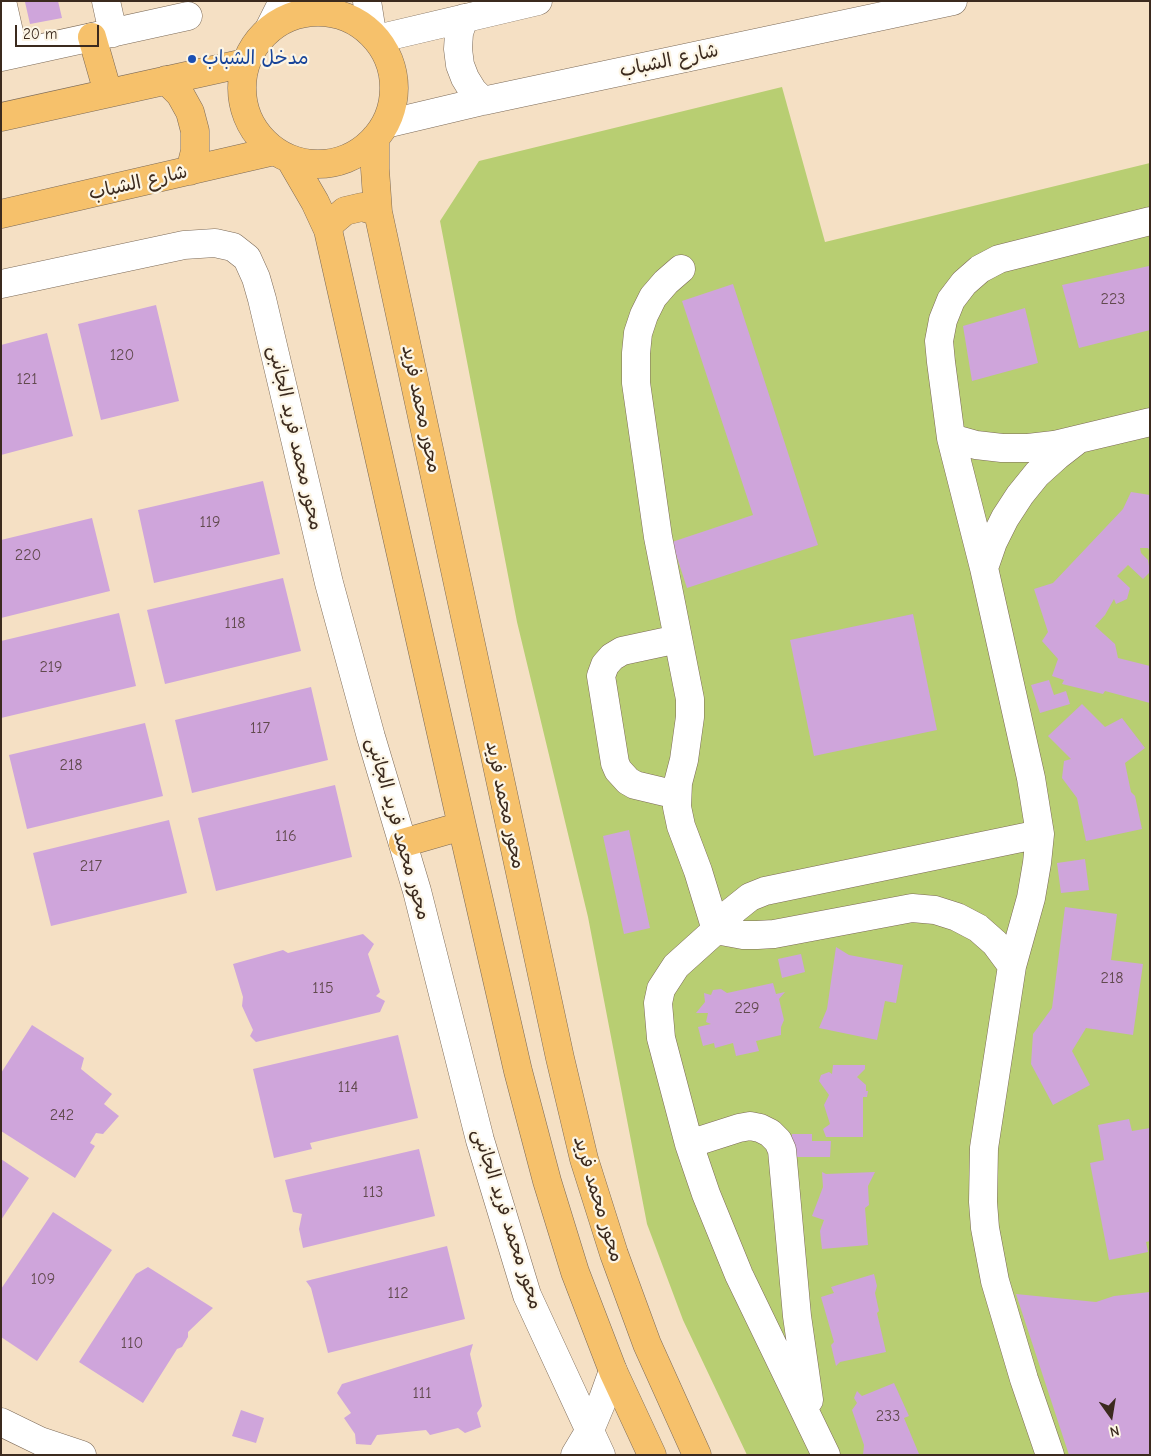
<!DOCTYPE html>
<meta charset="utf-8">
<style>
body{margin:0}
#map{position:relative;width:1151px;height:1456px;overflow:hidden;background:#f5e0c4;font-family:"Comic Neue",sans-serif}
canvas{display:block}
.frame{position:absolute;inset:0;border:2px solid #3b2a1e;pointer-events:none}
.north{position:absolute;left:1086px;top:1391px;width:50px;height:50px;-webkit-text-stroke:4px #fcf5e5;paint-order:stroke;rotate:167deg;font-size:14px;font-weight:700;line-height:20px;text-align:center;color:#3b2a1e}
.north::after{content:'';display:block;margin:auto;width:18px;height:22px;background:#3b2a1e;clip-path:polygon(50% 0,100% 100%,50% 72%,0 100%)}
.scale{position:absolute;left:15px;top:25px;width:84px;height:22px;box-sizing:border-box;border:2px solid #3b2a1e;border-top:0;padding-left:6px;font-size:15px;line-height:18px;white-space:nowrap;color:#3b2a1e;-webkit-text-stroke:4px #fcf5e5;paint-order:stroke}
</style>
<div id="map">
<canvas width="1151" height="1456"></canvas>
<div class="frame"></div>
<div class="north">N</div>
<div class="scale">20 m</div>
</div>
<script>
const c = document.querySelector('canvas').getContext('2d');
c.lineJoin = 'round';
function paint(path, color) {
  c.fillStyle = color;
  c.fill(path, 'evenodd');
}
function poly(rows) {
  const path = new Path2D();
  for (const r of rows) {
    if (r.length === 3) {
      path.moveTo(r[0] + r[2], r[1]);
      path.arc(r[0], r[1], r[2], 0, 2 * Math.PI);
      continue;
    }
    path.moveTo(r[0], r[1]);
    for (let i = 2; i < r.length; i += 2) path.lineTo(r[i], r[i + 1]);
  }
  return path;
}
function trace(path, color, width, dash) {
  c.strokeStyle = color;
  c.lineWidth = width;
  c.lineCap = dash ? 'butt' : 'round';
  c.setLineDash(dash || []);
  c.stroke(path);
}
function drawText(font, color, halo, rows, align = 'center') {
  c.font = font + ' "Comic Neue","Playpen Sans Arabic",sans-serif';
  c.lineWidth = 4.5;
  c.setLineDash([]);
  c.textBaseline = 'middle';
  c.strokeStyle = halo;
  c.fillStyle = color;
  for (const [text, x, y, turn = 0] of rows) {
    c.save();
    c.translate(x, y);
    c.rotate((+turn || 0) * Math.PI / 180);
    c.textAlign = isNaN(turn) ? turn : align;
    if (halo) c.strokeText(text, 0, 0);
    c.fillText(text, 0, 0);
    c.restore();
  }
}
const green = poly([
 [782,87,825,242,1150,163,1150,1455,747,1455,683,1320,647,1224,588,917,517,622,440,221,479,161]
]);
const building = poly([
 [29,1,58,1,62,18,30,24,25,2],
 [1149,266,1150,330,1079,348,1062,285],
 [733,284,818,545,687,588,672,542,753,515,682,301],
 [156,305,179,401,101,420,78,324],
 [1025,308,1038,363,972,381,963,326],
 [47,333,73,436,1,455,1,345],
 [263,481,280,554,154,583,138,510],
 [1131,492,1150,495,1150,551,1148,548,1140,548,1141,553,1148,560,1150,572,1143,579,1128,565,1117,576,1130,588,1127,599,1116,604,1114,599,1105,615,1095,626,1115,644,1118,658,1150,666,1150,703,1105,691,1103,694,1062,684,1064,680,1052,676,1058,659,1042,641,1048,632,1034,589,1053,583,1123,509],
 [92,518,110,591,1,618,1,540],
 [283,578,301,651,165,684,147,610],
 [119,613,136,686,1,718,1,641],
 [913,614,937,730,814,756,790,640],
 [1049,680,1054,695,1066,691,1070,704,1040,713,1031,685],
 [311,687,328,760,192,793,175,720],
 [1082,704,1105,727,1122,718,1145,748,1125,763,1131,792,1135,796,1142,829,1086,841,1077,798,1062,778,1064,761,1071,759,1048,736],
 [145,723,163,796,27,829,9,755],
 [335,785,352,857,216,891,198,818],
 [169,820,187,893,51,926,33,853],
 [629,830,650,928,624,934,603,836],
 [1085,859,1089,890,1061,893,1057,863],
 [1065,907,1117,914,1111,960,1143,964,1133,1035,1086,1028,1072,1051,1090,1085,1053,1105,1031,1064,1033,1034,1052,1008],
 [363,934,374,944,368,954,380,992,376,996,385,1001,380,1012,256,1042,250,1036,253,1030,242,1006,243,997,233,964,283,950,288,953],
 [836,947,849,955,903,965,896,1003,885,1001,877,1040,819,1028,827,1009],
 [801,954,805,972,782,978,778,959],
 [773,983,776,994,785,992,779,999,784,1020,781,1027,781,1035,756,1041,759,1051,736,1056,733,1043,715,1048,714,1043,703,1046,698,1027,711,1024,706,1022,708,1013,696,1013,705,1002,704,993,711,995,713,990,721,989,727,993],
 [32,1025,84,1058,81,1069,112,1094,104,1104,119,1116,103,1134,96,1133,90,1143,95,1146,75,1178,1,1131,1,1073],
 [398,1035,418,1118,310,1143,312,1149,274,1158,253,1069],
 [833,1065,865,1065,865,1069,857,1077,866,1085,866,1091,868,1091,867,1097,863,1097,863,1137,826,1137,823,1129,830,1124,824,1105,829,1095,819,1081,821,1075,829,1072,832,1074],
 [1129,1119,1132,1131,1150,1128,1150,1241,1146,1242,1148,1252,1109,1260,1090,1163,1104,1160,1098,1125],
 [792,1134,812,1134,812,1141,831,1141,830,1157,791,1157],
 [419,1149,435,1216,303,1248,299,1229,302,1214,293,1212,285,1180],
 [1,1159,29,1178,1,1220],
 [822,1172,826,1174,875,1172,868,1186,869,1205,865,1208,868,1245,822,1249,820,1231,824,1220,812,1216,823,1187],
 [53,1212,112,1250,37,1361,1,1337,1,1289],
 [447,1246,465,1319,328,1353,311,1288,306,1281],
 [148,1267,213,1308,188,1332,188,1337,182,1347,177,1349,143,1403,79,1362,136,1274],
 [874,1274,877,1286,875,1293,879,1311,877,1313,886,1352,840,1362,836,1366,831,1345,834,1342,821,1297,834,1293,831,1287],
 [1150,1292,1150,1455,1069,1455,1016,1294,1096,1302,1114,1296],
 [473,1344,470,1354,482,1406,477,1413,481,1427,465,1433,458,1428,430,1435,426,1430,377,1435,371,1445,356,1444,355,1434,344,1418,351,1413,337,1393,342,1384],
 [894,1383,909,1416,904,1418,919,1454,863,1455,864,1445,852,1410,857,1403,854,1398,857,1391,862,1396],
 [241,1410,264,1418,256,1443,232,1436]
]);
const minor = poly([
 [2,1,14,54],
 [106,1,113,33],
 [367,1,372,33],
 [464,18,459,33,458,49,460,65,465,78,473,91,483,101],
 [269,29,283,1],
 [377,39,538,1],
 [1,57,188,16],
 [386,124,483,101,953,1],
 [681,269,666,282,653,297,644,315,638,333,636,353,636,383,658,537,690,699,690,717,684,760,678,783,677,807,681,826,698,871,716,930],
 [1,284,184,245,215,243,233,247,247,258,256,278,262,299,329,583,371,737,417,891,480,1140,527,1295,601,1455],
 [951,438,976,445,1002,448,1028,448,1054,445,1150,422],
 [984,568,993,542,1005,518,1020,495,1037,474,1057,456,1075,442],
 [677,795,635,785,628,781,618,770,615,763,601,676,605,665,612,657,622,651,678,639],
 [716,930,743,935,757,935,774,934,912,908,935,910,957,917,978,928,995,943,1012,966],
 [689,1144,739,1128,750,1126,760,1128,770,1133,778,1141,782,1150,797,1316,809,1400],
 [1,1422,40,1441,82,1455],
 [575,1455,590,1430,603,1399,613,1371],
 [826,1455,739,1275,706,1194,689,1144,661,1038,658,1003,661,989,676,966,716,930,725,917,750,897,765,891,1040,834],
 [1050,1455,1024,1379,995,1281,985,1228,983,1202,984,1148,1012,966,1031,898,1037,863,1040,834,1031,778,984,568,951,438,941,362,939,341,943,320,951,300,964,283,980,269,999,259,1150,221]
]);
const major = poly([
 [318,88,76],
 [92,37,108,93],
 [166,80,180,94,190,112,195,131,195,151,190,171],
 [1,117,245,63],
 [375,138,375,169,378,212,560,1058,584,1159,614,1254,647,1344,697,1455],
 [290,159,315,202,328,230,462,826,518,1071,547,1181,575,1272,613,1371,652,1455],
 [1,214,274,151],
 [328,230,332,222,345,211,362,207,378,212],
 [403,843,462,826]
]);
const markers = [
 [192,59,5,"#1a4fb4"]
];
const numberNames = [
 ["223",1113,299],
 ["120",122,355],
 ["121",27,379],
 ["119",210,522],
 ["220",28,555],
 ["118",235,623],
 ["219",51,667],
 ["117",260,728],
 ["218",71,765],
 ["116",286,836],
 ["217",91,866],
 ["218",1112,978],
 ["115",323,988],
 ["229",747,1008],
 ["114",348,1087],
 ["242",62,1115],
 ["113",373,1192],
 ["109",43,1279],
 ["112",398,1293],
 ["110",132,1343],
 ["111",422,1393],
 ["233",888,1416]
];
const transitNames = [
 ["مدخل الشباب",202,59]
];
const streetNames = [
 ["شارع الشباب",669,61,-12],
 ["شارع الشباب",138,183,-13],
 ["محور محمد فريد",421,409,78],
 ["محور محمد فريد الجانبى",295,438,77],
 ["محور محمد فريد",505,805,78],
 ["محور محمد فريد الجانبى",398,829,74],
 ["محور محمد فريد",598,1199,73],
 ["محور محمد فريد الجانبى",507,1219,72]
];
paint(green, '#b8ce72');
paint(building, '#cfa5db');
trace(minor, '#7c6a58', 29);
trace(major, '#7c6a58', 29);
trace(minor, '#fff', 28);
trace(major, '#f6c16b', 28);
for (const [x, y, r, color] of markers) {
  const dot = new Path2D();
  dot.arc(x, y, r, 0, 2 * Math.PI);
  c.fillStyle = color;
  c.fill(dot);
  trace(dot, '#fcf5e5', 2);
}
drawText('16px', '#60494d', null, numberNames);
drawText('19px', '#164399', '#fcf5e5', transitNames, 'left');
drawText('19px', '#3b2a1e', '#fcf5e5', streetNames);
</script>
